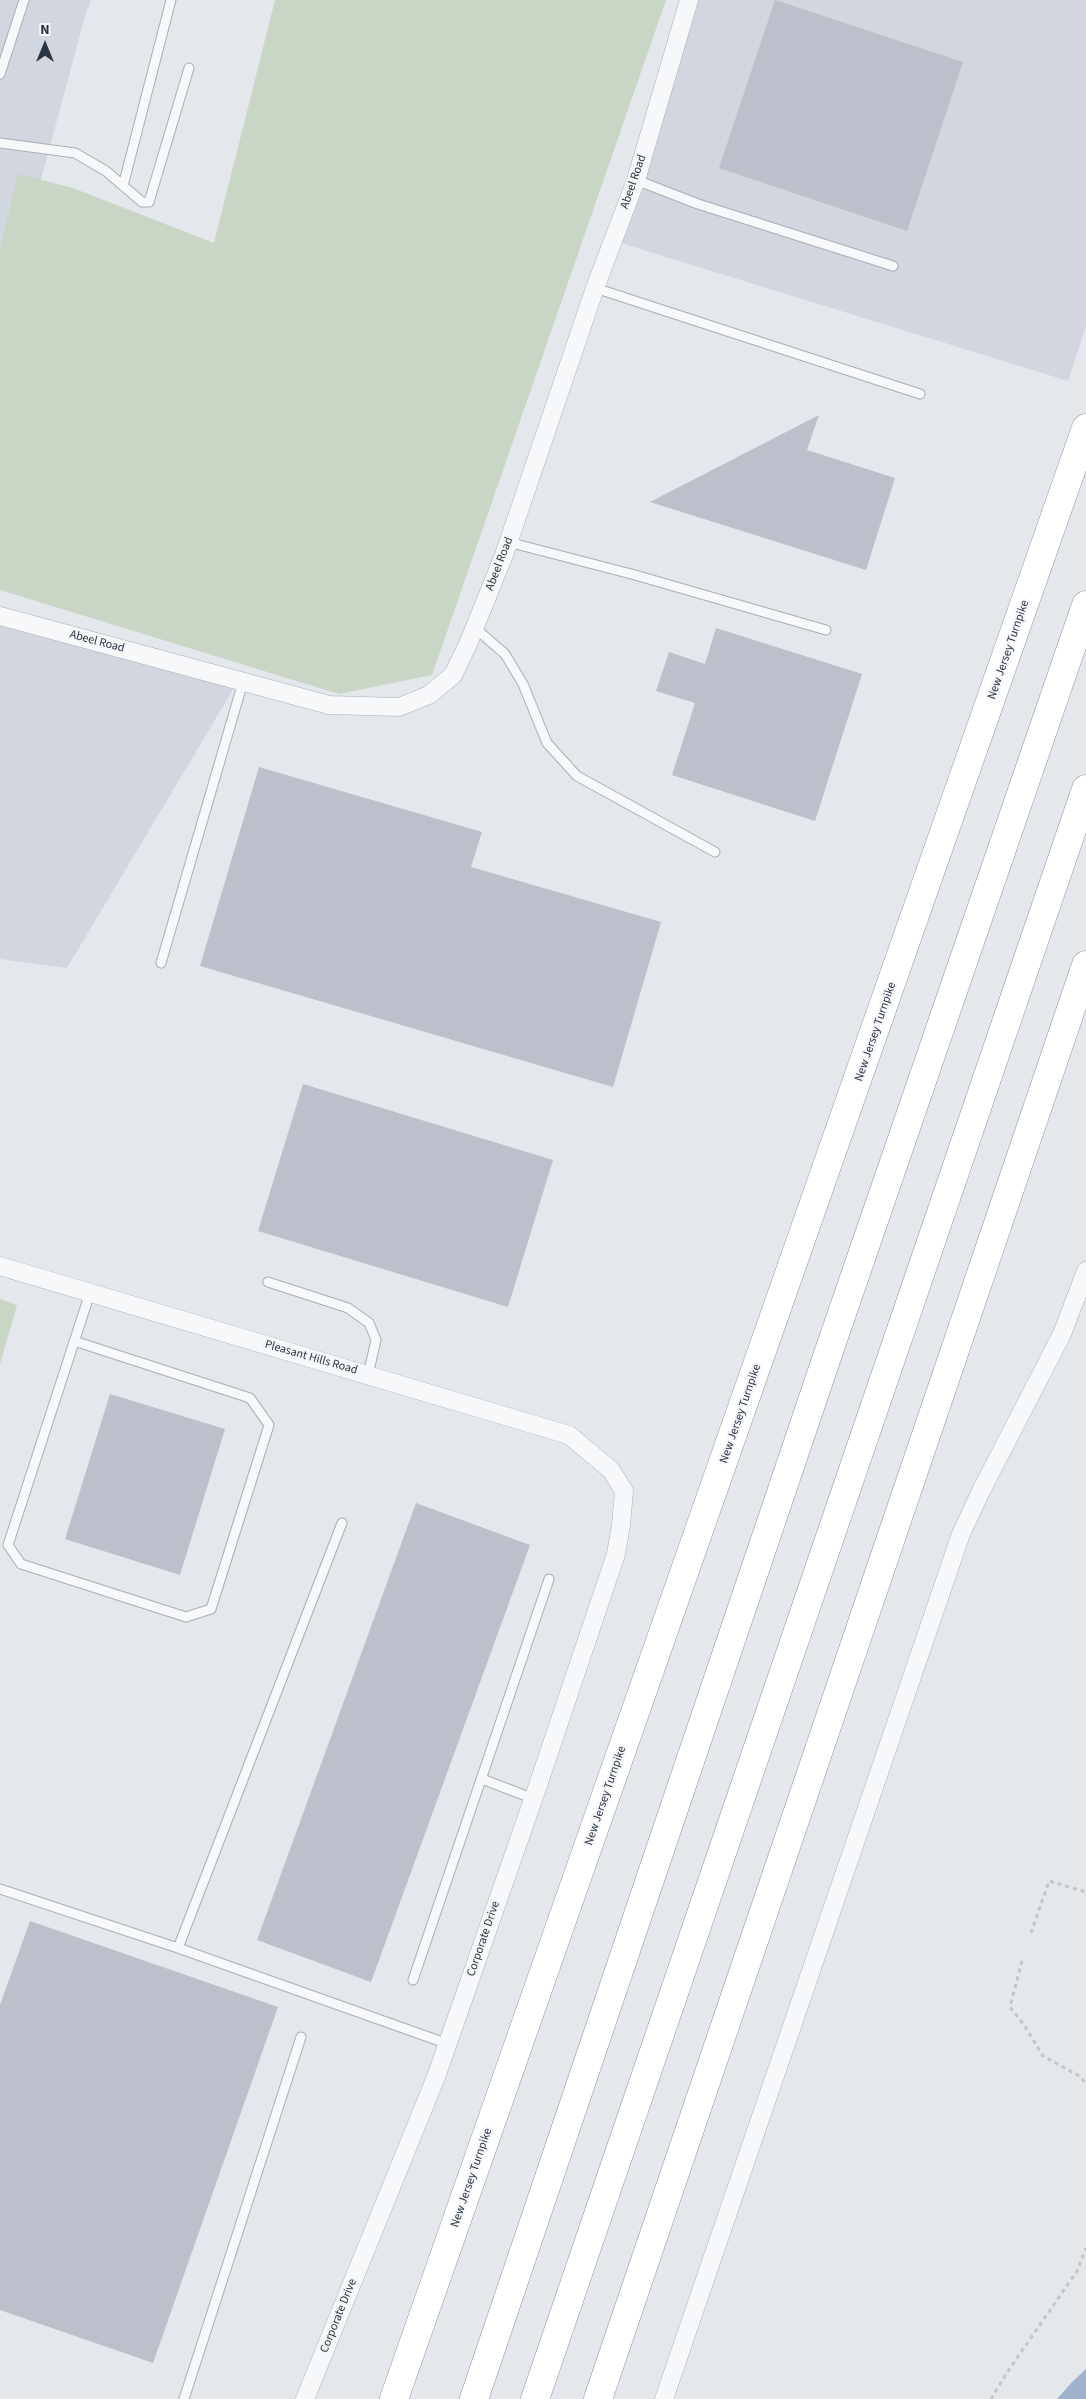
<!DOCTYPE html>
<style>
body{margin:0}
#map{position:relative;width:1086px;height:2399px;overflow:hidden;background:#e4e7ec;font-family:"Source Sans 3",sans-serif}
canvas{display:block}
.north{position:absolute;left:20px;top:20px;width:50px;height:50px;-webkit-text-stroke:4px #f4f6f9;paint-order:stroke;rotate:0deg;font-size:14px;font-weight:700;line-height:20px;text-align:center;color:#2b3445}
.north::after{content:'';display:block;margin:auto;width:18px;height:22px;background:#2b3445;clip-path:polygon(50% 0,100% 100%,50% 72%,0 100%)}
</style>
<div id="map">
<canvas width="1086" height="2399"></canvas>
<div class="north">N</div>
</div>
<script>
const c = document.querySelector('canvas').getContext('2d');
c.lineJoin = 'round';
function paint(path, color) {
  c.fillStyle = color;
  c.fill(path, 'evenodd');
}
function poly(rows) {
  const path = new Path2D();
  for (const r of rows) {
    path.moveTo(r[0], r[1]);
    for (let i = 2; i < r.length; i += 2) path.lineTo(r[i], r[i + 1]);
  }
  return path;
}
function trace(path, color, width, dash) {
  c.strokeStyle = color;
  c.lineWidth = width;
  c.lineCap = dash ? 'butt' : 'round';
  c.setLineDash(dash || []);
  c.stroke(path);
}
function drawText(font, color, halo, rows, align = 'center') {
  c.font = font + ' "Source Sans 3",sans-serif';
  c.lineWidth = 4.5;
  c.setLineDash([]);
  c.textBaseline = 'middle';
  c.strokeStyle = halo;
  c.fillStyle = color;
  for (const [text, x, y, turn = 0] of rows) {
    c.save();
    c.translate(x, y);
    c.rotate((+turn || 0) * Math.PI / 180);
    c.textAlign = isNaN(turn) ? turn : align;
    if (halo) c.strokeText(text, 0, 0);
    c.fillText(text, 0, 0);
    c.restore();
  }
}
const built = poly([
 [0,0,91,0,86,13,0,331],
 [692,0,1086,0,1086,326,1068,381,611,240],
 [0,617,234,688,67,968,0,959]
]);
const green = poly([
 [275,0,666,0,432,675,339,694,0,590,0,249,18,174,73,188,214,243],
 [0,1299,17,1305,0,1364]
]);
const water = poly([
 [1086,2369,1086,2399,1057,2399,1072,2382]
]);
const building = poly([
 [775,0,963,62,907,231,719,168],
 [819,415,807,450,895,478,866,570,650,502],
 [716,628,862,674,815,821,672,775,695,703,656,691,669,652,705,664],
 [259,767,482,832,471,867,661,922,613,1087,200,966],
 [303,1084,553,1160,508,1307,258,1231],
 [110,1394,225,1429,180,1575,65,1539],
 [416,1503,530,1545,371,1982,257,1940],
 [30,1921,278,2007,153,2363,0,2310,0,2005]
]);
const path = poly([
 [1031,1933,1049,1881,1086,1892],
 [1022,1961,1010,2007,1024,2025,1043,2056,1081,2077,1086,2084],
 [991,2399,1006,2374,1077,2271,1086,2248]
]);
const service = poly([
 [0,74,24,0],
 [0,143,75,153,106,171,142,202,149,202,189,68],
 [636,180,698,204,893,266],
 [123,186,171,0],
 [595,288,920,394],
 [508,542,635,575,826,630],
 [475,628,505,654,523,684,547,743,577,776,715,852],
 [161,963,243,682],
 [268,1282,348,1308,369,1323,376,1340,368,1375],
 [74,1341,250,1398,269,1425,211,1609,186,1617,21,1564,8,1545,90,1293],
 [342,1523,178,1948,448,2044],
 [482,1779,534,1799],
 [0,1889,178,1948],
 [413,1980,549,1579],
 [184,2399,301,2037]
]);
const minor = poly([
 [0,616,329,705,399,707,429,695,453,675,468,644,504,555,595,288,636,180,689,0],
 [0,1266,569,1435,611,1470,624,1491,621,1525,616,1554,535,1794,436,2077,305,2399],
 [664,2399,961,1534,981,1491,1062,1334,1086,1271]
]);
const motorway = poly([
 [394,2399,1086,428],
 [474,2399,829,1351,1086,605],
 [535,2399,1086,789],
 [598,2399,1086,965]
]);
const streetNames = [
 ["Abeel Road",634,182,-71],
 ["Abeel Road",500,564,-69],
 ["Abeel Road",97,642,15],
 ["New Jersey Turnpike",1009,650,-71],
 ["New Jersey Turnpike",876,1032,-71],
 ["Pleasant Hills Road",311,1358,16],
 ["New Jersey Turnpike",741,1414,-71],
 ["New Jersey Turnpike",606,1796,-71],
 ["Corporate Drive",484,1939,-71],
 ["New Jersey Turnpike",472,2178,-71],
 ["Corporate Drive",339,2316,-68]
];
paint(built, '#d2d6de');
paint(green, '#c9d6c5');
paint(water, '#9fb4cc');
paint(building, '#bbc0ca');
trace(service, '#a9aeb7', 11);
trace(minor, '#a9aeb7', 19);
trace(motorway, '#8b94a3', 29);
trace(path, '#c2c5cb', 3, [4, 4]);
trace(service, '#f7f8fa', 9);
trace(minor, '#f7f8fa', 18);
trace(motorway, '#fff', 28);
drawText('12px', '#2b3445', '#f4f6f9', streetNames);
</script>
